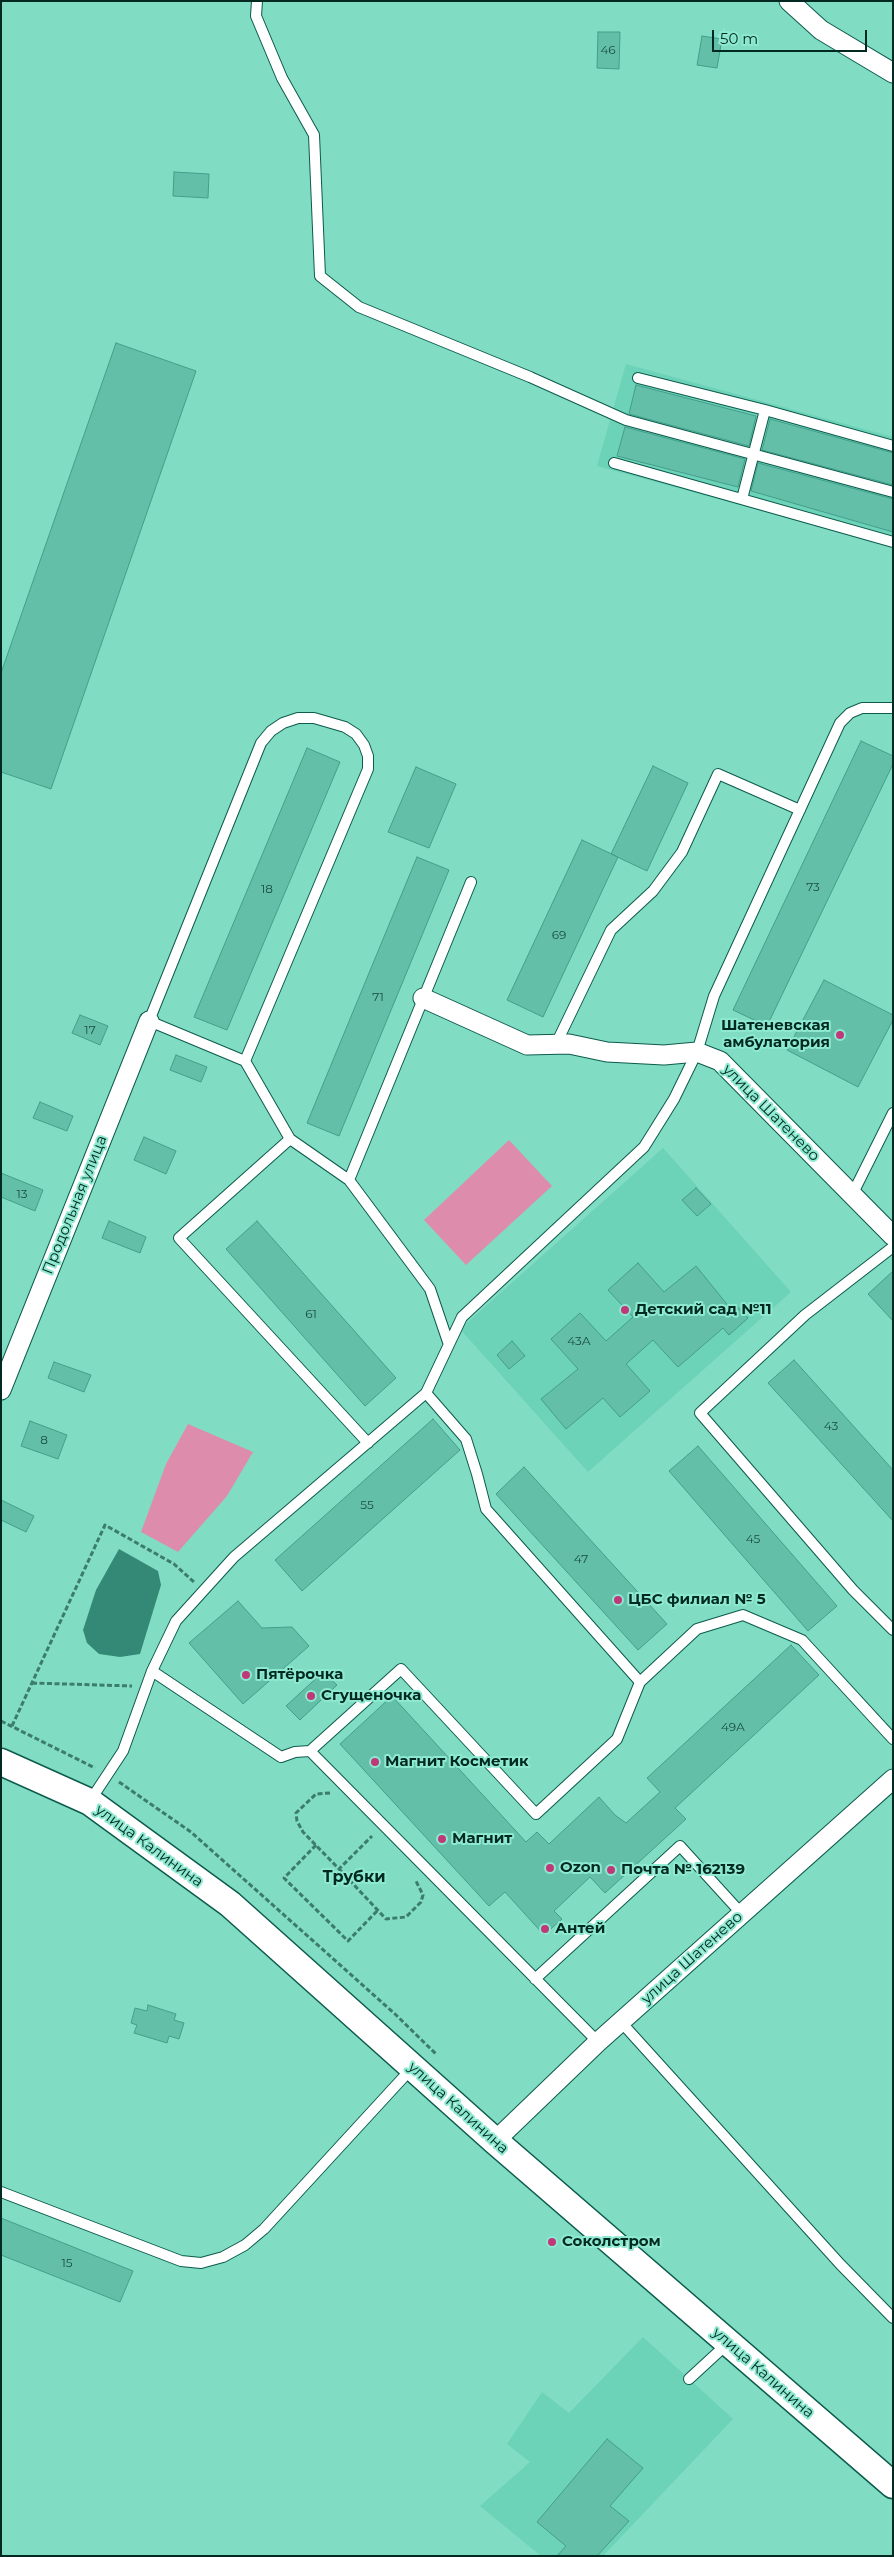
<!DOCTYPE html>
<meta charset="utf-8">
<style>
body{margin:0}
#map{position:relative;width:894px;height:2557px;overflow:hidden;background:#81dcc4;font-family:Montserrat,sans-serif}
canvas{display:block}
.frame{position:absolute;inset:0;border:2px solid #002921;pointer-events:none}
.scale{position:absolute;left:712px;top:30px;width:155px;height:22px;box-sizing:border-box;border:2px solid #002921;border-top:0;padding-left:6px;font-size:15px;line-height:18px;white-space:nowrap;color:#002921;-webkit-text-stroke:4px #8ee9d1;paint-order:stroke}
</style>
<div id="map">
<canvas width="894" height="2557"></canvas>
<div class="frame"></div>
<div class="scale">50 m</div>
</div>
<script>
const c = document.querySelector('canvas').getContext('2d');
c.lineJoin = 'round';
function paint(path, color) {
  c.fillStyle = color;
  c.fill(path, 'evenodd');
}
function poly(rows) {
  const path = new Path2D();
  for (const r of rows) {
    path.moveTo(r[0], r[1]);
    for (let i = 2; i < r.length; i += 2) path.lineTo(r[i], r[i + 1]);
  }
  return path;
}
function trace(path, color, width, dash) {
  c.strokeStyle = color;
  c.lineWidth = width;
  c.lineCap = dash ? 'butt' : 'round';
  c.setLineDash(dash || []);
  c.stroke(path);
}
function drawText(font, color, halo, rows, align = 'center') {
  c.font = font + ' Montserrat,sans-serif';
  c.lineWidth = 4;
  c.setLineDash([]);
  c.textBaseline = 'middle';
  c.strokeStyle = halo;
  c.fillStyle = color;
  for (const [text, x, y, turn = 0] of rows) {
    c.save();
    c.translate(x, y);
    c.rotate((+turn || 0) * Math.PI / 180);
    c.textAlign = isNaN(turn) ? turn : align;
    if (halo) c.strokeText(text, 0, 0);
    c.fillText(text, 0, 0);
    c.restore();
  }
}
const built = poly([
 [626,364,893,437,893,547,597,466],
 [663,1148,791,1292,588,1472,460,1329],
 [643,2337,733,2419,603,2556,541,2556,480,2506,530,2462,507,2444,542,2392,569,2413]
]);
const green = poly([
 [509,1140,552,1186,466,1265,424,1220],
 [188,1424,253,1452,227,1496,178,1552,141,1532,166,1464]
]);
const water = poly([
 [119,1549,158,1571,161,1585,140,1654,120,1657,99,1654,87,1643,83,1630,96,1590]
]);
const building = poly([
 [598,32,620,32,619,69,597,68,598,32],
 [702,36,722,39,717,68,697,65,702,36],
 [174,172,209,174,208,198,173,196,174,172],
 [116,343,196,371,51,789,1,772,1,673,116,343],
 [636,385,756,416,749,446,629,414,636,385],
 [770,419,893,453,893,485,762,450,770,419],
 [625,427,745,459,738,487,617,456,625,427],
 [758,463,893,499,893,532,751,491,758,463],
 [861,741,893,756,893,764,767,1026,733,1010,861,741],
 [307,748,340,762,227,1030,194,1017,307,748],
 [653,766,688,783,647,871,611,854,653,766],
 [416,767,456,784,429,848,388,832,416,767],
 [582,840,618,857,543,1017,507,1000,582,840],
 [417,857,449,870,339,1136,307,1123,417,857],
 [824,980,893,1015,893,1020,858,1087,787,1050,824,980],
 [80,1015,108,1026,100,1045,72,1033,80,1015],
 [176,1055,207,1067,201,1082,170,1070,176,1055],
 [40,1102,73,1116,67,1131,33,1118,40,1102],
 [144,1137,176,1151,166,1174,134,1160,144,1137],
 [1,1173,43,1190,35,1211,1,1197,1,1173],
 [696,1188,711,1204,697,1216,682,1200,696,1188],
 [109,1221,146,1237,140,1253,102,1238,109,1221],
 [257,1221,396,1378,365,1406,226,1249,257,1221],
 [638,1263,664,1292,696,1266,730,1308,735,1304,748,1318,729,1335,723,1328,678,1367,653,1340,626,1364,650,1391,620,1417,603,1398,566,1429,541,1399,578,1369,551,1339,580,1313,606,1341,633,1317,608,1290,638,1263],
 [893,1271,893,1321,868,1294,893,1271],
 [512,1341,525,1356,509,1369,497,1355,512,1341],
 [794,1360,893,1470,893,1521,768,1383,794,1360],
 [54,1362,91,1375,84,1392,48,1378,54,1362],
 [433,1419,460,1450,302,1591,275,1560,433,1419],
 [30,1421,67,1435,58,1459,21,1446,30,1421],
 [698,1446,837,1606,808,1631,669,1471,698,1446],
 [524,1467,667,1624,638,1650,496,1494,524,1467],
 [1,1500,34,1516,26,1532,1,1520,1,1500],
 [238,1601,262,1628,292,1627,309,1646,243,1704,189,1643,238,1601],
 [791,1645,819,1675,675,1808,686,1819,605,1893,590,1877,554,1911,562,1919,544,1935,505,1892,489,1906,340,1744,392,1696,526,1842,537,1832,549,1844,599,1797,615,1815,626,1823,660,1792,647,1778,791,1645],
 [323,1672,337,1685,300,1720,286,1706,323,1672],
 [148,2005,176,2014,174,2020,184,2023,179,2039,169,2036,167,2043,134,2033,137,2025,131,2023,135,2008,147,2011,148,2005],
 [1,2218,133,2271,120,2302,1,2255,1,2218],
 [607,2439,643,2468,610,2506,629,2521,597,2556,557,2556,566,2546,537,2522,607,2439]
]);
const path = poly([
 [32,1683,132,1686],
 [1,1721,95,1768],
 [12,1726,105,1525,174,1564,194,1582],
 [119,1782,191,1832,395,2014,437,2055],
 [330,1793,316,1794,296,1813,297,1821,303,1832,339,1869,372,1836],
 [316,1845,284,1878,348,1941,378,1910],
 [339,1869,386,1919,406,1917,421,1902,423,1895,416,1881]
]);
const lane = poly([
 [257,1,256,16,282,78,314,135,320,276,359,307,530,377,626,420,893,492],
 [638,378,765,410,893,446],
 [614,463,893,542],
 [742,499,765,410],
 [556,1044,611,930,653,891,682,852,718,774,800,810],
 [245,1061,368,769,368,756,364,745,356,734,345,727,314,718,298,718,283,723,271,731,261,743,149,1021,245,1061,290,1139,349,1180,430,1289,448,1342],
 [290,1139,179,1238,368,1443],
 [349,1180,471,882],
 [852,1195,893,1113],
 [893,1247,805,1315,700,1413,853,1590,893,1630],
 [152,1671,176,1621,234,1557,426,1393,462,1317,644,1147,674,1099,697,1052,714,996,840,723,850,713,862,708,893,708],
 [640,1682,697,1629,743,1615,802,1640,893,1739],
 [310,1751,401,1669,536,1814,617,1739,640,1682,486,1509,477,1474,466,1439,426,1393],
 [90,1801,123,1751,152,1671,281,1757,295,1752,310,1751,598,2042],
 [535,1979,680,1846,741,1913],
 [621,2022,840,2264,893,2318],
 [1,2192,181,2261,201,2263,223,2257,245,2245,264,2229,412,2068],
 [689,2379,727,2344]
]);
const street = poly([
 [789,1,821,30,893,73],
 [423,998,527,1045,569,1044,607,1052,664,1055,697,1052,720,1061,893,1236],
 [1,1390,149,1021],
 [495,2141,598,2042,893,1779]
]);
const secondary = poly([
 [1,1762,90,1802,230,1904,495,2141,893,2485]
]);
const markers = [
 [840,1035,5,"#bf3979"],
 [625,1310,5,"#bf3979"],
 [618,1600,5,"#bf3979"],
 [246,1675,5,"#bf3979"],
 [311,1696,5,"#bf3979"],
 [375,1762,5,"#bf3979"],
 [442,1839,5,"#bf3979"],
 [550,1868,5,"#bf3979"],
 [611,1870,5,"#bf3979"],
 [545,1929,5,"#bf3979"],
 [552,2242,5,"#bf3979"]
];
const numberNames = [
 ["46",608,50],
 ["73",813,887],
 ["18",267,889],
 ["69",559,935],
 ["71",378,997],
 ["17",90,1030],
 ["13",22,1194],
 ["61",311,1314],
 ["43А",579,1341],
 ["43",831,1426],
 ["8",44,1440],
 ["55",367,1505],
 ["45",753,1539],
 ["47",581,1559],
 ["49А",733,1727],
 ["15",67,2263]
];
const poiNames = [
 ["Шатеневская",830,1026,"right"],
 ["амбулатория",830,1043,"right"],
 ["Детский сад №11",635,1310],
 ["ЦБС филиал № 5",628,1600],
 ["Пятёрочка",256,1675],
 ["Сгущеночка",321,1696],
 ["Магнит Косметик",385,1762],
 ["Магнит",452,1839],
 ["Ozon",560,1868],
 ["Почта № 162139",621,1870],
 ["Антей",555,1929],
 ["Соколстром",562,2242]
];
const streetNames = [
 ["улица Шатенево",771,1113,45],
 ["Продольная улица",75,1205,-68],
 ["улица Калинина",149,1846,36],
 ["улица Шатенево",692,1958,-42],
 ["улица Калинина",458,2108,42],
 ["улица Калинина",763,2373,41]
];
const neighbourhoodNames = [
 ["Трубки",354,1877]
];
paint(built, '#6cd2b8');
paint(green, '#de8cac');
paint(water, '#338975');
paint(building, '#64bfa8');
trace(building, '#429f89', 1);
trace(lane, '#0c5b4c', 12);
trace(street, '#0c5b4c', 21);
trace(secondary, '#0c5b4c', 29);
trace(path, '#3c7c6c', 3, [5, 2.5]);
trace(lane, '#fff', 10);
trace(street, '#fff', 19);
trace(secondary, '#fff', 26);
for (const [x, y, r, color] of markers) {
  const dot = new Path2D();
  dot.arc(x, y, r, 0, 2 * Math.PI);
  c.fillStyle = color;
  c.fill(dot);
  trace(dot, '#8ee9d1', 2);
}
drawText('12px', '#194e43', null, numberNames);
drawText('bold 15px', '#002921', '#8ee9d1', poiNames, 'left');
drawText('15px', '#002921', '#8ee9d1', streetNames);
drawText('bold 16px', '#002921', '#8ee9d1', neighbourhoodNames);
</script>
